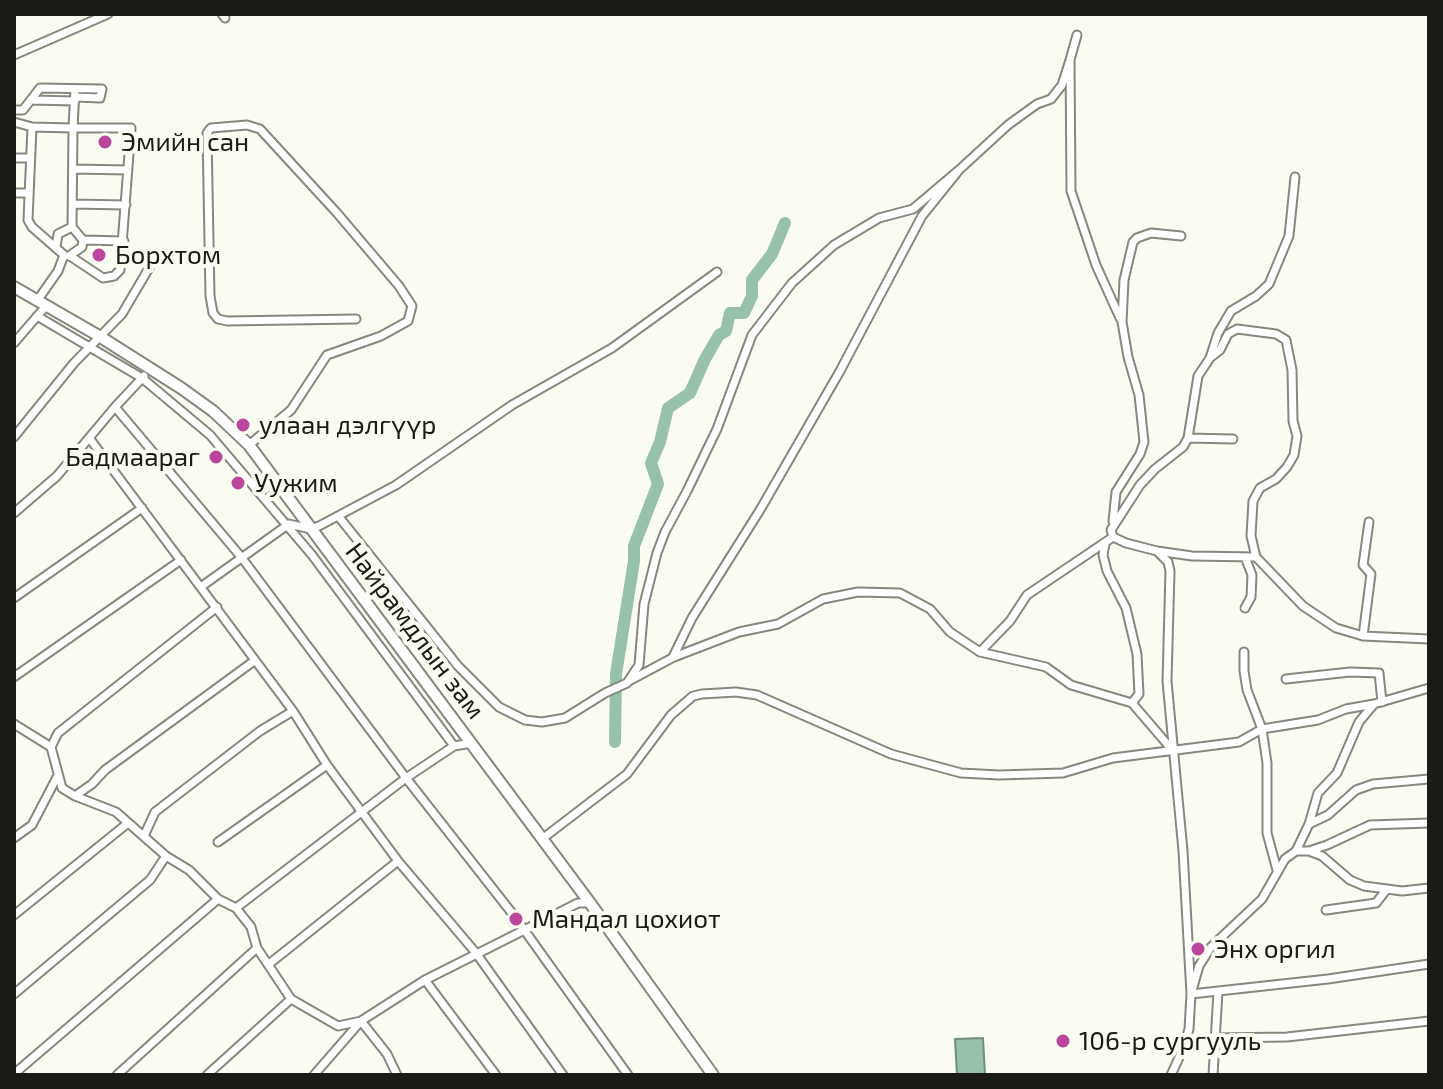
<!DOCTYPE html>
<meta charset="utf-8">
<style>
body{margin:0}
#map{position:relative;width:1443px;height:1089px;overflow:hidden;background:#fbfcf1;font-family:"Exo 2",sans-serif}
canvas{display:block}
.frame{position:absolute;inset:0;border:16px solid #1a1a16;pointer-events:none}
</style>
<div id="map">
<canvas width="1443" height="1089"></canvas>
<div class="frame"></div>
</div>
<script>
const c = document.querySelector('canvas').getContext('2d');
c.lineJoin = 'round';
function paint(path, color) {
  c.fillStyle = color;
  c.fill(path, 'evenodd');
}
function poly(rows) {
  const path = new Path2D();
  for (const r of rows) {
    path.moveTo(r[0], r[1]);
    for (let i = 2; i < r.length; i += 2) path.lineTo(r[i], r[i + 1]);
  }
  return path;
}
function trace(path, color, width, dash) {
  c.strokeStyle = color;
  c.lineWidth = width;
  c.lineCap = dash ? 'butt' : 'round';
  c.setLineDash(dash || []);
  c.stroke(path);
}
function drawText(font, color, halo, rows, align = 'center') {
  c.font = font + ' "Exo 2",sans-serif';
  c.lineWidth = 8;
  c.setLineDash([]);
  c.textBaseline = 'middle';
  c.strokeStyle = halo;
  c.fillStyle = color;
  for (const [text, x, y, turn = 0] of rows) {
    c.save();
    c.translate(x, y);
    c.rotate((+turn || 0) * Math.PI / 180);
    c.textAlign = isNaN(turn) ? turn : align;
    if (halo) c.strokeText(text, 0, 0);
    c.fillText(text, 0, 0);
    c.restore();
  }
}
const water = poly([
 [983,1038,985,1075,957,1075,955,1039,983,1038]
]);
const river = poly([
 [615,742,616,674,634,561,634,546,658,484,651,463,660,442,668,408,690,393,705,359,719,335,726,331,730,313,744,313,752,296,752,280,772,254,785,223]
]);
const street = poly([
 [222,14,225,18],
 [1077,35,1070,60,1071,191,1096,265,1120,318],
 [14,55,108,14],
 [32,100,75,101],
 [14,110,23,110,40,88,102,89,100,98,75,97],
 [14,122,32,127],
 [14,158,30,158],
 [73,169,128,170],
 [14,193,29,193],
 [73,204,126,205],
 [83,240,124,241],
 [56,247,58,234,72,227,83,240,82,247,69,256],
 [70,256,103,278,114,276,120,270,131,128,73,128,75,89],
 [37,301,58,271,64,255,32,227,28,220,32,127,73,128,72,227],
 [37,316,142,378,210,435,312,555,454,746],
 [14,343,46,306],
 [1211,357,1220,350,1228,334,1237,329,1276,334,1286,340,1292,370,1293,421,1297,436,1294,455,1287,467,1276,479,1260,488,1253,501,1251,536,1256,557,1303,606,1336,628,1363,636,1429,639],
 [115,407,242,558,406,778,515,917,628,1075],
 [14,437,74,363,122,314,149,268],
 [1188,438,1233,439],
 [90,439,293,711,327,765,398,861,476,953,563,1075],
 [249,445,291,410,327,355,381,336,408,321,412,306,399,286,337,213,260,129,247,125,211,128,207,133,210,296,213,313,218,319,227,321,356,319],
 [259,493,277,482],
 [14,513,57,476,115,407,144,376],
 [339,517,458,666,499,707,525,720,542,722,565,718,605,693,627,683,639,665,644,604,657,553,665,532,687,491,717,429,752,335,792,283,834,245,879,218,913,209,959,170],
 [1113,521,1116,492,1140,454,1144,442,1139,395,1128,357,1122,322,1124,280,1133,242,1137,238,1151,233,1181,236],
 [1105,544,1103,555,1107,571,1126,608,1137,654,1139,694,1132,703],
 [1157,551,1168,562,1170,571,1167,681,1183,851,1191,994,1328,979,1429,964],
 [1256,557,1192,556,1157,551,1126,543,1113,537,1111,530,1140,485,1155,469,1183,447,1188,438,1198,376,1210,358,1218,333,1231,311,1256,296,1269,284,1289,236,1295,177],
 [202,586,289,524,311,529,319,526,396,485,512,405,612,348,717,272],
 [14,598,142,508],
 [217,607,58,733,51,747,62,788,75,796,92,784,105,770,254,661],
 [1245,608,1251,597,1252,575,1245,557],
 [1363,636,1371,574,1363,565,1369,522],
 [980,652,1010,621,1027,595,1113,537],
 [1244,652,1244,671,1247,690,1262,729,1267,763,1267,833,1277,870],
 [673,657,692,618,760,510,840,371,922,216,959,170,1008,125,1037,104,1051,99,1062,85,1070,60],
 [14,677,181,560],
 [1286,679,1350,672,1379,673,1382,702],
 [629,681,674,657,739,632,778,624,823,599,858,592,900,593,930,609,950,632,980,652,1046,667,1071,685,1132,703,1174,752],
 [14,724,51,747],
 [75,796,116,812,166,856,189,870,218,899,236,908,251,927,257,948,291,999,338,1026,361,1021],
 [1309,824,1328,815,1356,790,1373,784,1429,779],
 [144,836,155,812,260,731,293,711],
 [14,838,32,825,57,777],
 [542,839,627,774,671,715,693,696,702,694,736,692,757,695,891,754,961,773,999,775,1063,773,1113,758,1239,742,1262,729,1318,720,1346,709,1374,704],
 [218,842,327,765],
 [1296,851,1309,851,1327,845,1370,825,1429,823],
 [1309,851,1322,856,1350,880,1364,886,1402,891,1429,888],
 [236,908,406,778,454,746,472,743],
 [1326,910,1376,903,1387,889],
 [14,915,128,823],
 [269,964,398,861],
 [425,980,496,1075],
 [14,994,150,880,166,856],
 [361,1021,387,1054,397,1075],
 [1215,1038,1287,1037,1429,1021],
 [14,1074,218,899],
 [117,1075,257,948],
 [207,1075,291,999],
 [314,1075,361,1021,425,980,578,903,590,903],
 [1171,1075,1183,1049,1189,1029,1191,994,1199,966,1211,947,1262,899,1285,859,1296,851,1309,824,1318,793,1337,773,1359,722,1374,704,1429,688],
 [1213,1075,1218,992]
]);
const secondary = poly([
 [14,287,99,336,181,388,213,411,249,445,590,903,713,1075]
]);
const markers = [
 [105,142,8,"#bb459b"],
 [99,255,8,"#bb459b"],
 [243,425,8,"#bb459b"],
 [216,457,8,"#bb459b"],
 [238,483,8,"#bb459b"],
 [516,919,8,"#bb459b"],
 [1198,949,8,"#bb459b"],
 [1063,1041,8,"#bb459b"]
];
const poiNames = [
 ["Эмийн сан",121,142],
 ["Борхтом",115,255],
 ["улаан дэлгүүр",259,425],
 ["Бадмаараг",200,457,"right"],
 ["Уужим",254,483],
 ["Мандал цохиот",532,919],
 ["Энх оргил",1214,949],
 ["106-р сургууль",1079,1041]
];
const streetNames = [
 ["Найрамдлын зам",415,631,53]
];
paint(water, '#97c1a8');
trace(water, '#728f7c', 2);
trace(river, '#97c1a8', 12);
trace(street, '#87877e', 11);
trace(secondary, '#87877e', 14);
trace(street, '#fff', 7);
trace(secondary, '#fff', 10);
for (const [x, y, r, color] of markers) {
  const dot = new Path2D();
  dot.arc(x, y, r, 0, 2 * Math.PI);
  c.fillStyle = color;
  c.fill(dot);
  trace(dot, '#fbfcf1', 3);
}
drawText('26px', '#1a1a16', '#fbfcf1', poiNames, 'left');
drawText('26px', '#1a1a16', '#fbfcf1', streetNames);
</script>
